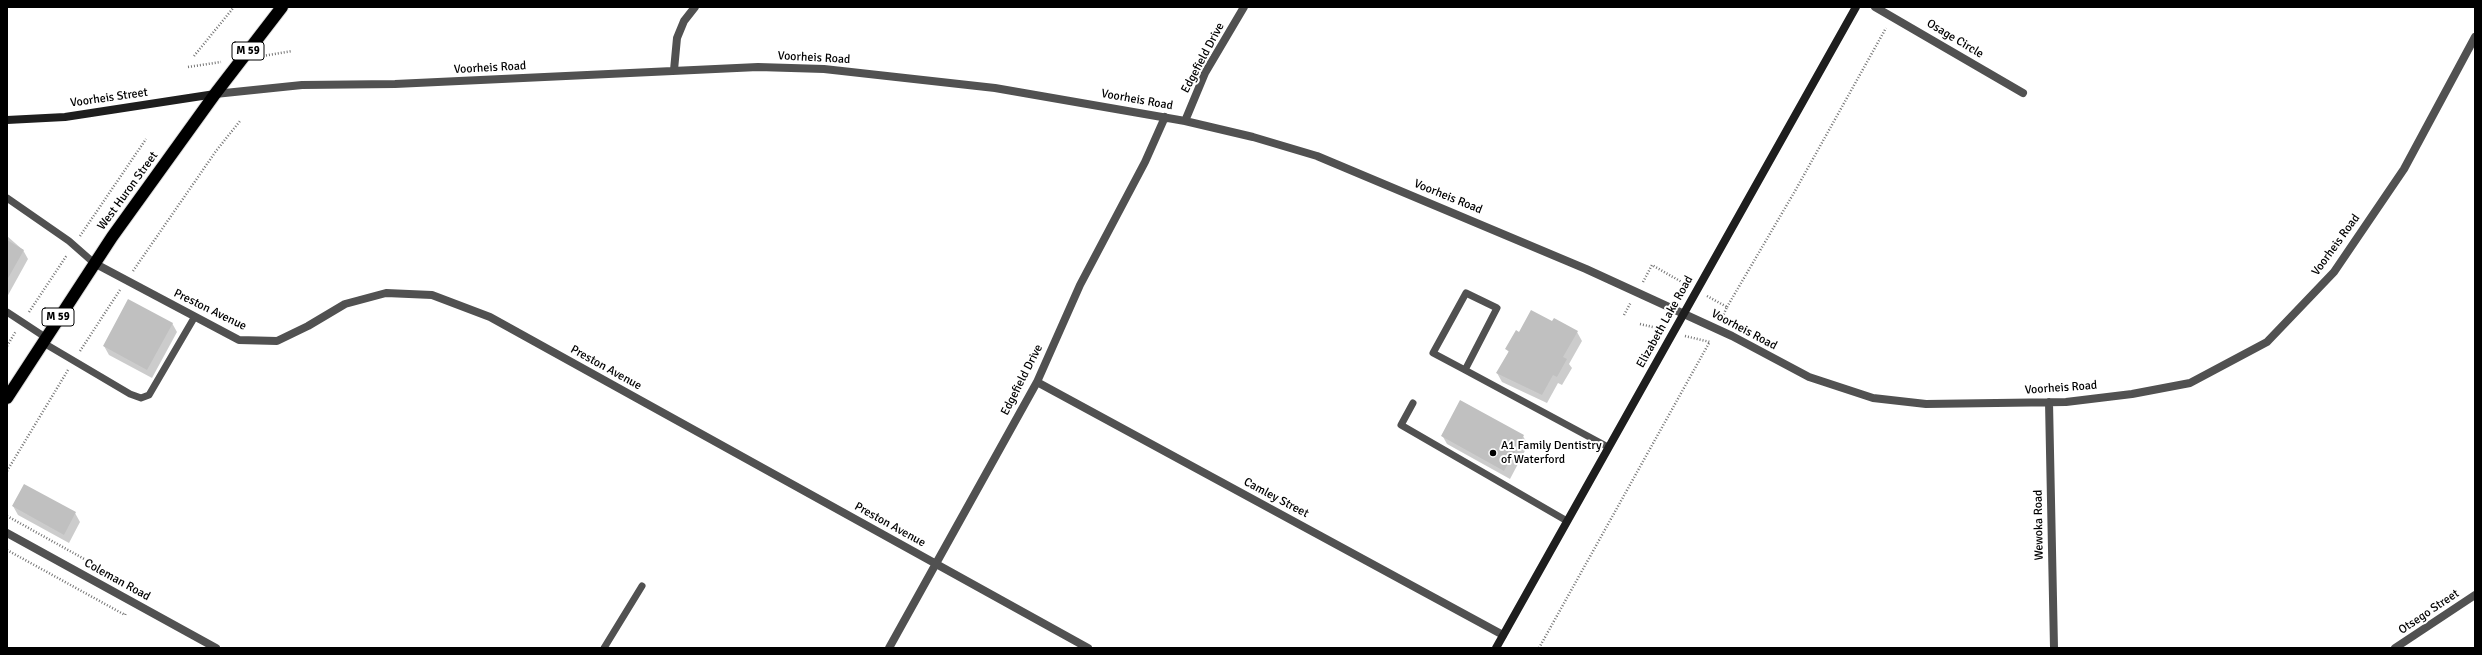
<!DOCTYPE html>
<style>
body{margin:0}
#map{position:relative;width:2482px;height:655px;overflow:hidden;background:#fff;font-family:Signika,sans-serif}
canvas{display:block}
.frame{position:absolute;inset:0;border:8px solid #000;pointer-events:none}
</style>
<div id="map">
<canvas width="2482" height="655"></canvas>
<div class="frame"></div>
</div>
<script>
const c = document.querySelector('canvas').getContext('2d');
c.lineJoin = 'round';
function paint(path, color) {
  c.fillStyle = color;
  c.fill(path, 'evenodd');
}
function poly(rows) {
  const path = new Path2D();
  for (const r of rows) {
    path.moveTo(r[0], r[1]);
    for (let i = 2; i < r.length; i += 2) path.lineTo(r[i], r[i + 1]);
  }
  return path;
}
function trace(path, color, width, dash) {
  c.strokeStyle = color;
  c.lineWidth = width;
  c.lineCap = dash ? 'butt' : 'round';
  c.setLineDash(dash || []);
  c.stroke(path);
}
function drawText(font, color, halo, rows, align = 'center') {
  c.font = font + ' Signika,sans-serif';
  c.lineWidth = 4;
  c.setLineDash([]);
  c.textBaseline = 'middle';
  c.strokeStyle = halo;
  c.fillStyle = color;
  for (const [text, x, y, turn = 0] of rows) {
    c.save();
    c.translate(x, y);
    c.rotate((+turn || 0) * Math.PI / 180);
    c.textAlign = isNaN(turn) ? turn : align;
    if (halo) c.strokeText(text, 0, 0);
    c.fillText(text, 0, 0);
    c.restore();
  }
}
const shadow = poly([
 [7,236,23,250,28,259,7,297],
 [172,323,177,332,152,378,109,355,104,346],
 [1552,323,1577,332,1582,341,1569,364,1572,368,1562,385,1558,383,1547,403,1502,382,1497,373,1509,352,1506,349,1519,333],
 [1461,401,1523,436,1528,445,1510,479,1447,444,1442,435],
 [13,506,75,513,80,522,69,543,18,515]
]);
const building = poly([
 [7,240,24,250,7,280],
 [128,299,173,323,147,370,103,346],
 [1531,310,1552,321,1554,318,1578,331,1563,357,1567,359,1557,377,1553,375,1542,395,1496,373,1509,351,1505,349,1516,330,1519,332],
 [1460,400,1524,435,1504,471,1441,436],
 [24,484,76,512,64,535,12,506]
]);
const path = poly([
 [194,56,234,7],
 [263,56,292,51],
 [188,67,221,62],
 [80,236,146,139],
 [133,271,216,151,240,121],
 [1643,282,1652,265,1687,285],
 [1707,296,1727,307,1722,318],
 [1727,307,1795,191,1886,28],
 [29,312,67,255],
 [1624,315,1631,302],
 [1640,324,1661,329],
 [1685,336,1710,342],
 [7,346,16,331],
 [80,351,120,290],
 [7,471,68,370],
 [7,516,104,570],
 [7,550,125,615,126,612],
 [1539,648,1709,343]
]);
const lane = poly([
 [7,198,69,241,94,263],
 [7,312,45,337],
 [42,342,130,394,141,398,149,395,194,318],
 [1465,370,1497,308,1466,293,1433,353,1465,370,1608,447],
 [1413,403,1401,425,1567,521],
 [604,648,642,586]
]);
const street = poly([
 [1875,7,2023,93],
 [674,70,677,38,684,21,695,7],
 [215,94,302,85,395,84,758,67,824,69,995,88,1185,121,1253,137,1317,156,1586,269,1732,336,1809,377,1873,398,1926,404,2066,402,2132,394,2190,383,2267,342,2334,272,2404,169,2475,37],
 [1185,121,1205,73,1244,7],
 [94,263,239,340,277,341,308,326,345,304,386,293,432,295,490,317,1088,648],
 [1037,382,1503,635],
 [2049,402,2054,648],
 [7,533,216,648],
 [889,648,1037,382,1080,285,1145,162,1165,117],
 [2395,648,2475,595]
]);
const secondary = poly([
 [7,120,65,117,215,94],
 [1496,648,1856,7]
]);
const highway = poly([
 [7,398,112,237,215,94,282,7]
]);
const markers = [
 [1493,453,4,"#000"]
];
const shields = [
 [248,51,32],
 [58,317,32]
];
const shieldNames = [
 ["M 59",248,51],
 ["M 59",58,317]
];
const streetNames = [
 ["Osage Circle",1955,39,31],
 ["Voorheis Road",814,58,3],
 ["Edgefield Drive",1203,58,-62],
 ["Voorheis Road",490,68,-3],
 ["Voorheis Street",109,98,-8],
 ["Voorheis Road",1137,100,10],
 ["West Huron Street",128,191,-54],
 ["Voorheis Road",1448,197,22],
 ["Voorheis Road",2336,245,-54],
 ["Preston Avenue",210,310,26],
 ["Elizabeth Lake Road",1665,322,-61],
 ["Voorheis Road",1744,330,28],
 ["Preston Avenue",606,368,29],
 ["Edgefield Drive",1022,380,-63],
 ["Voorheis Road",2061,388,-4],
 ["Camley Street",1276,498,28],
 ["Preston Avenue",890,525,29],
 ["Wewoka Road",2039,525,-91],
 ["Coleman Road",117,580,29],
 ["Otsego Street",2429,612,-34]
];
const poiNames = [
 ["A1 Family Dentistry",1501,446],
 ["of Waterford",1501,460]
];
paint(shadow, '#0003');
paint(building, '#c0c0c0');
trace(highway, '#dbdbdb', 14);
trace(path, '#737373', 2.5, [1, 2]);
trace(lane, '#515151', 7);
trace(street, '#515151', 8);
trace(secondary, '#1e1e1e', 8);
trace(highway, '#000', 12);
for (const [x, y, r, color] of markers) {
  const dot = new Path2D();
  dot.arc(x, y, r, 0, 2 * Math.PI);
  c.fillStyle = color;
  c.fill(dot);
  trace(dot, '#fff', 1.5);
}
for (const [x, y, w] of shields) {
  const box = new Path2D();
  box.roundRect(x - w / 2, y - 9, w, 18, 3);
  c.fillStyle = '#fff';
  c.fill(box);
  trace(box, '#000', 1);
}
drawText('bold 11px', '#000', null, shieldNames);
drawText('12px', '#000', '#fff', streetNames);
drawText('12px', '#000', '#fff', poiNames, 'left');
</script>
